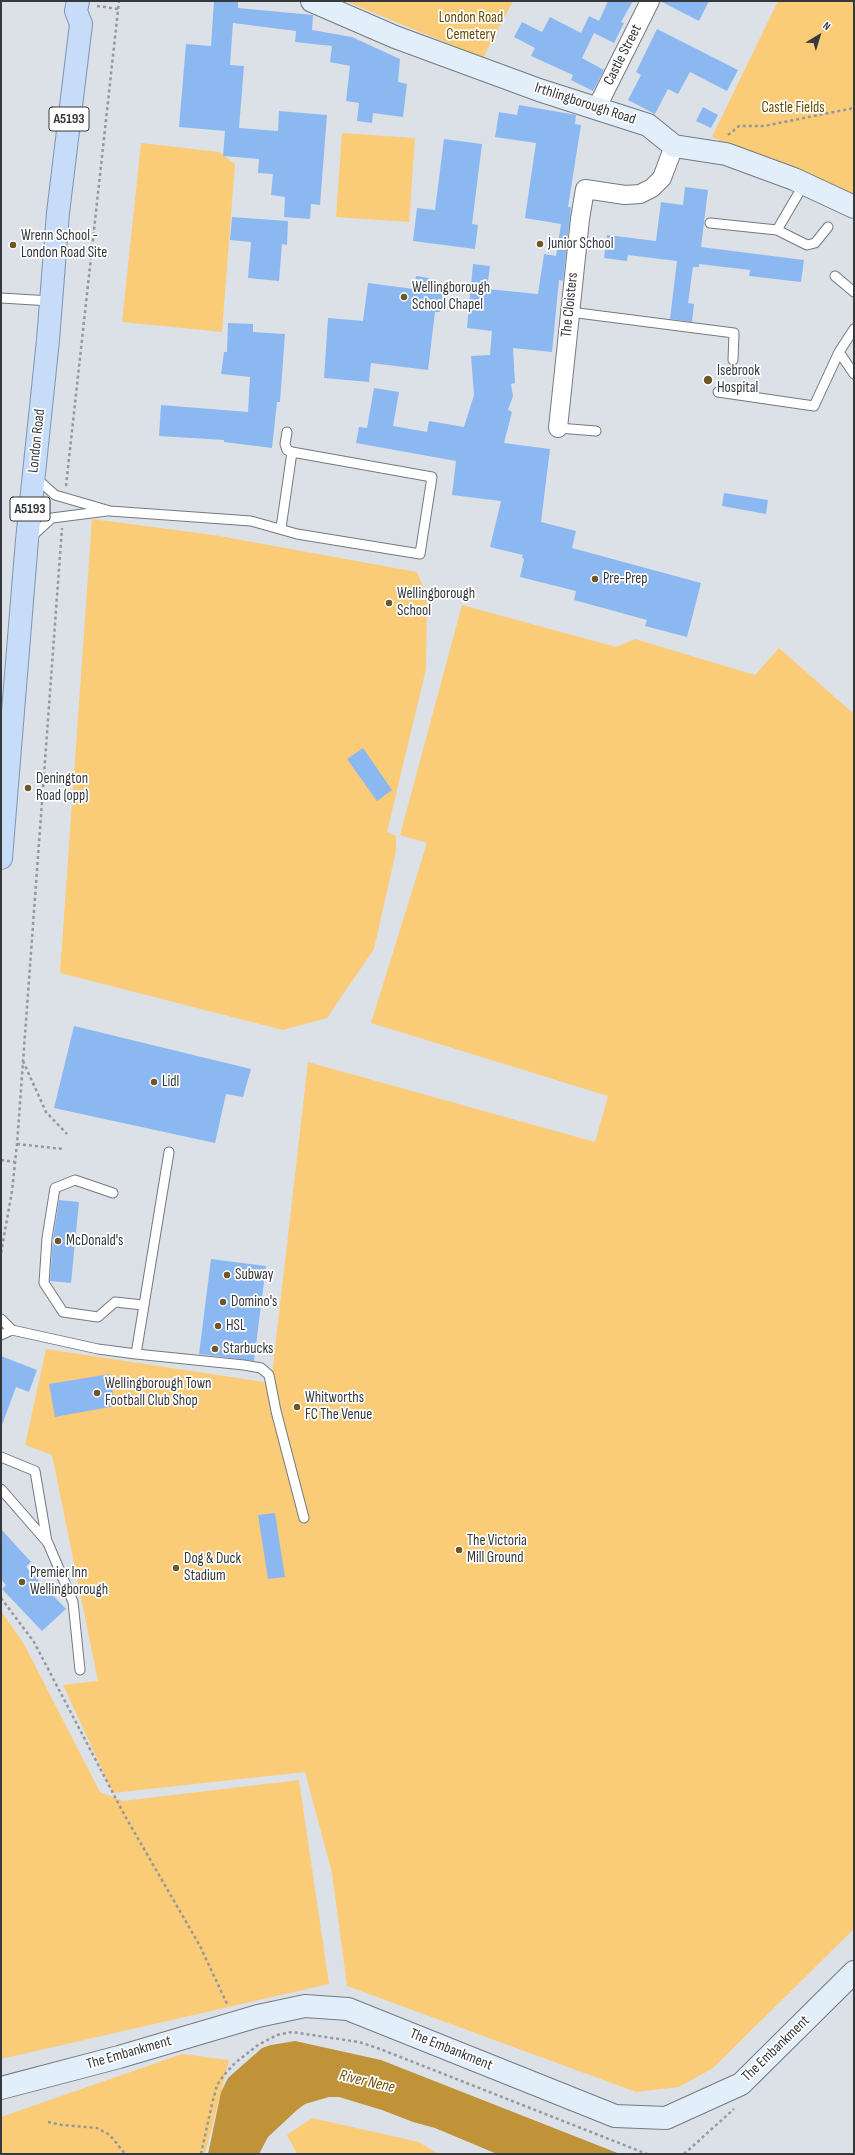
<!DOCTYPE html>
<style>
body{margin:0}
#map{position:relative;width:855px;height:2155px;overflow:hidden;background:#dce1e8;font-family:"Sofia Sans Condensed",sans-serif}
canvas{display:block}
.frame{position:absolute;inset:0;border:2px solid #36383b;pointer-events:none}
.north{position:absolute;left:799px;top:16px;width:40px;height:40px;-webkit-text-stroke:3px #fff;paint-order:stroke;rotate:38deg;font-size:11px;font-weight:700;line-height:16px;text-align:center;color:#36383b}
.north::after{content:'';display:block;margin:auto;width:14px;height:18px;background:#36383b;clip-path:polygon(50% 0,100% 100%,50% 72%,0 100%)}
</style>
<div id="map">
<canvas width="855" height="2155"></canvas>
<div class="frame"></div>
<div class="north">N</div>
</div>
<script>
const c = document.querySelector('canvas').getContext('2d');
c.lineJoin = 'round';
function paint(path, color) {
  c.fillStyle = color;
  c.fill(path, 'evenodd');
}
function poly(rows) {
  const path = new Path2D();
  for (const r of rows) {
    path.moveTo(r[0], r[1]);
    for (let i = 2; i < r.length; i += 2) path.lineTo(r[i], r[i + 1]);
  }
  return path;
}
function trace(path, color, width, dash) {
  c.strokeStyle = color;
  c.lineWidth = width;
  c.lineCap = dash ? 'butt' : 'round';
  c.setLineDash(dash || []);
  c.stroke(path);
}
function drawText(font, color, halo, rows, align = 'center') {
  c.font = font + ' "Sofia Sans Condensed",sans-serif';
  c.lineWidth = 3.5;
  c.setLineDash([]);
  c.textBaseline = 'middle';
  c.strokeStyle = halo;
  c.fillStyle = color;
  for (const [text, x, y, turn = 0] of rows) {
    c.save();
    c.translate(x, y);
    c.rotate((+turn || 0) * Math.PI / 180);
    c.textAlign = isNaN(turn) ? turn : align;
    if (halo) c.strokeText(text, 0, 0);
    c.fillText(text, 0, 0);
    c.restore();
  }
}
const green = poly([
 [345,1,513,1,483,58],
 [778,1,854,1,854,201,712,137],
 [342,133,415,138,409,222,336,217],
 [141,143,219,152,235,164,222,332,122,322],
 [92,519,214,535,417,572,427,596,426,669,387,832,396,836,396,851,374,949,327,1018,283,1030,60,973],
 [462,605,616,647,635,639,755,675,779,648,854,714,854,1929,713,2068,679,2087,636,2092,347,1986,332,1873,305,1772,113,1793,63,1685,98,1681,52,1455,25,1445,46,1349,271,1383,308,1062,595,1142,608,1096,371,1023,427,843,400,835],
 [1,1611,24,1644,100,1792,123,1801,299,1780,329,1984,1,2059],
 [182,2054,229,2060,205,2154,1,2154,1,2117],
 [312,2118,419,2142,438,2154,297,2154,287,2135]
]);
const water = poly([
 [295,2041,381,2060,620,2154,497,2154,435,2128,413,2122,382,2110,339,2097,329,2097,305,2104,297,2110,268,2137,259,2154,208,2154,221,2092,228,2078,262,2048,271,2045]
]);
const building = poly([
 [214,1,238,1,238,8,313,15,312,30,352,37,400,59,398,82,407,84,403,117,373,113,372,123,357,121,359,103,346,101,350,66,330,62,332,46,295,42,296,31,233,23,230,65,244,66,239,128,278,131,279,111,327,115,320,205,311,204,310,219,284,217,285,197,271,195,273,174,258,173,259,159,223,156,225,131,179,127,186,44,211,46],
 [608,1,633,1,621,22,624,23,614,43,594,33,582,58,604,70,593,91,571,80,573,75,531,56,535,48,514,37,522,22,542,32,550,17,581,33,589,16,599,21],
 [660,1,709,1,699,21],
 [657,29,738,70,727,91,690,72,678,94,668,89,655,114,628,100,641,75,636,72],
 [519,105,576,115,575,124,581,125,568,207,571,207,563,281,559,280,552,352,513,348,515,383,511,384,513,396,508,410,512,412,504,443,550,449,541,522,576,531,572,548,701,583,687,637,645,626,647,620,574,600,576,591,520,577,524,559,522,558,523,555,490,547,501,501,452,495,456,461,356,443,359,427,367,428,374,388,399,392,393,426,427,432,429,421,464,427,474,395,471,356,490,355,492,331,467,328,473,264,490,266,487,289,538,294,544,254,556,256,561,224,525,218,536,143,495,137,499,112,517,115],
 [703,107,718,115,711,128,696,121],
 [444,139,482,144,472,224,478,225,475,249,413,241,417,208,435,210],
 [685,187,708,190,701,247,804,260,801,282,749,276,750,270,699,264,699,267,693,267,688,303,694,304,692,322,670,319,677,261,628,255,627,261,604,258,607,235,656,241,661,202,683,205],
 [232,217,288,221,287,245,282,244,279,281,248,278,251,242,230,240],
 [416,276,429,278,427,290,443,292,440,312,435,312,428,370,371,363,369,382,324,378,328,318,363,321,368,283,414,289],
 [228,323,253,324,253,332,285,334,280,402,277,402,272,448,224,442,224,440,159,436,161,405,248,412,250,377,221,374,224,352,227,352],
 [724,493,768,500,766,514,722,506],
 [363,748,392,790,377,801,347,759],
 [74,1026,251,1069,243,1097,226,1094,215,1143,54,1108],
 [59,1200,79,1202,71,1283,50,1281,53,1239],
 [211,1259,266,1266,254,1361,199,1354],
 [1,1356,37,1370,29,1392,16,1387,2,1425],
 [110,1374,115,1406,55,1417,49,1384],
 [275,1513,285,1577,268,1579,258,1515],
 [1,1529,31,1562,26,1567,66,1609,42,1631,2,1589,6,1585,1,1579]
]);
const path = poly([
 [97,6,118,9],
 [728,135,739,126,764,126,854,108],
 [66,486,119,1],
 [23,1061,46,1112,67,1134],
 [17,1144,63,1149],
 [1,1160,15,1162],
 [1,1253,12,1191,17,1144,62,528],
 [1,1598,34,1642,125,1816,200,1946,228,2006],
 [48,2122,62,2125,97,2128,110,2135,125,2154],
 [201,2154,212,2104,217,2085,224,2075,235,2063,258,2045,277,2035,292,2032,359,2042,380,2049,647,2154],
 [684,2154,734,2109]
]);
const lane = poly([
 [710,223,777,230,807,245,815,243,828,227],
 [777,230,804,184],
 [835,276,854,292],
 [1,298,51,301],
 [570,312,734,333,733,360],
 [839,352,854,374],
 [718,392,814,406,839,352,854,329],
 [558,428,596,431],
 [35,477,55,495,110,511,251,521,297,534,420,554,432,477,292,452,287,450,285,444,287,432],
 [281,528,292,452],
 [31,537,52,518,107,511],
 [113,1193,75,1180,55,1188,47,1238,44,1283,63,1312,98,1317,115,1302,143,1305],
 [1,1319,12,1330,98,1349,136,1354,169,1152],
 [1,1335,12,1330],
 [136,1354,244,1365,261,1368,269,1375,276,1411,304,1518],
 [1,1457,35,1471,47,1542],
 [1,1489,48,1543,73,1602,80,1670]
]);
const street = poly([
 [596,109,650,1],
 [558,428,580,219,585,189,625,195,640,194,652,188,662,178,674,146]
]);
const secondary = poly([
 [312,1,395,37,539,90,648,125,674,146,726,154,794,179,854,207],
 [1,2088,119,2057,258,2016,305,2006,348,2009,615,2116,666,2118,741,2084,854,1972]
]);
const primary = poly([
 [1,858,27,540,48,340,58,213,81,24,76,11,78,1]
]);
const markers = [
 [540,244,4,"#6f5627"],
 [13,245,4,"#6f5627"],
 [404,297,4,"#6f5627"],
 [708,380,5,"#6f5627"],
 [595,579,4,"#6f5627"],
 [389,603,4,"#6f5627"],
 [28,788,4,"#6f5627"],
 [154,1082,4,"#6f5627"],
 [58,1241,4,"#6f5627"],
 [227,1275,4,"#6f5627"],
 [223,1302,4,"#6f5627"],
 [218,1326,4,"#6f5627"],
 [215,1349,4,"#6f5627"],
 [97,1393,4,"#6f5627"],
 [297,1407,4,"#6f5627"],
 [459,1550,4,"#6f5627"],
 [176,1568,4,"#6f5627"],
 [22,1582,4,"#6f5627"]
];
const shields = [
 [69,119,40],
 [30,509,40]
];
const shieldNames = [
 ["A5193",69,119],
 ["A5193",30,509]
];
const parkNames = [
 ["London Road",471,18],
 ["Cemetery",471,35],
 ["Castle Fields",793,108]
];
const streetNames = [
 ["Castle Street",623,55,-63],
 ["Irthlingborough Road",585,104,18],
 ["The Cloisters",570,305,-84],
 ["London Road",37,441,-84],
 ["The Embankment",776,2049,-44],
 ["The Embankment",451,2050,22],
 ["The Embankment",129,2053,-16]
];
const poiNames = [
 ["Wrenn School -",21,236],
 ["London Road Site",21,253],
 ["Junior School",548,244],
 ["Wellingborough",412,288],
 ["School Chapel",412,305],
 ["Isebrook",717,371],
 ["Hospital",717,388],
 ["Pre-Prep",603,579],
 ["Wellingborough",397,594],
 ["School",397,611],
 ["Denington",36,779],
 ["Road (opp)",36,796],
 ["Lidl",162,1082],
 ["McDonald's",66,1241],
 ["Subway",235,1275],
 ["Domino's",231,1302],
 ["HSL",226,1326],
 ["Starbucks",223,1349],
 ["Wellingborough Town",105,1384],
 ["Football Club Shop",105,1401],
 ["Whitworths",305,1398],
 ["FC The Venue",305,1415],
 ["The Victoria",467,1541],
 ["Mill Ground",467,1558],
 ["Dog & Duck",184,1559],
 ["Stadium",184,1576],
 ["Premier Inn",30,1573],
 ["Wellingborough",30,1590]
];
const waterNames = [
 ["River Nene",367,2082,13]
];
paint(green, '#facc77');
paint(water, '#c19339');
paint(building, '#8cb8f1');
trace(lane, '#747980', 11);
trace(street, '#747980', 20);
trace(secondary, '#747980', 24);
trace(primary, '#7c94b3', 24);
trace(path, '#94989d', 2.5, [3, 3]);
trace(lane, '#fff', 9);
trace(street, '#fff', 18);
trace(secondary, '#e3eefb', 22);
trace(primary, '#c7dcf8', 22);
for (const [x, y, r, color] of markers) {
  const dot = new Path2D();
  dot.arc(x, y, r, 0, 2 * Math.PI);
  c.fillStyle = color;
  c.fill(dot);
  trace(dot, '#fff', 1.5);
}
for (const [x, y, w] of shields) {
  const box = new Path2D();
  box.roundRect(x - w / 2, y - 12, w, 24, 3);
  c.fillStyle = '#fff';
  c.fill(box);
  trace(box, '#36383b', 1);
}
drawText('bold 14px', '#36383b', null, shieldNames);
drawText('15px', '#674800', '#fff', parkNames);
drawText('15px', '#36383b', '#fff', streetNames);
drawText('15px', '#36383b', '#fff', poiNames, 'left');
drawText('italic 16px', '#6f500a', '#fff', waterNames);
</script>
